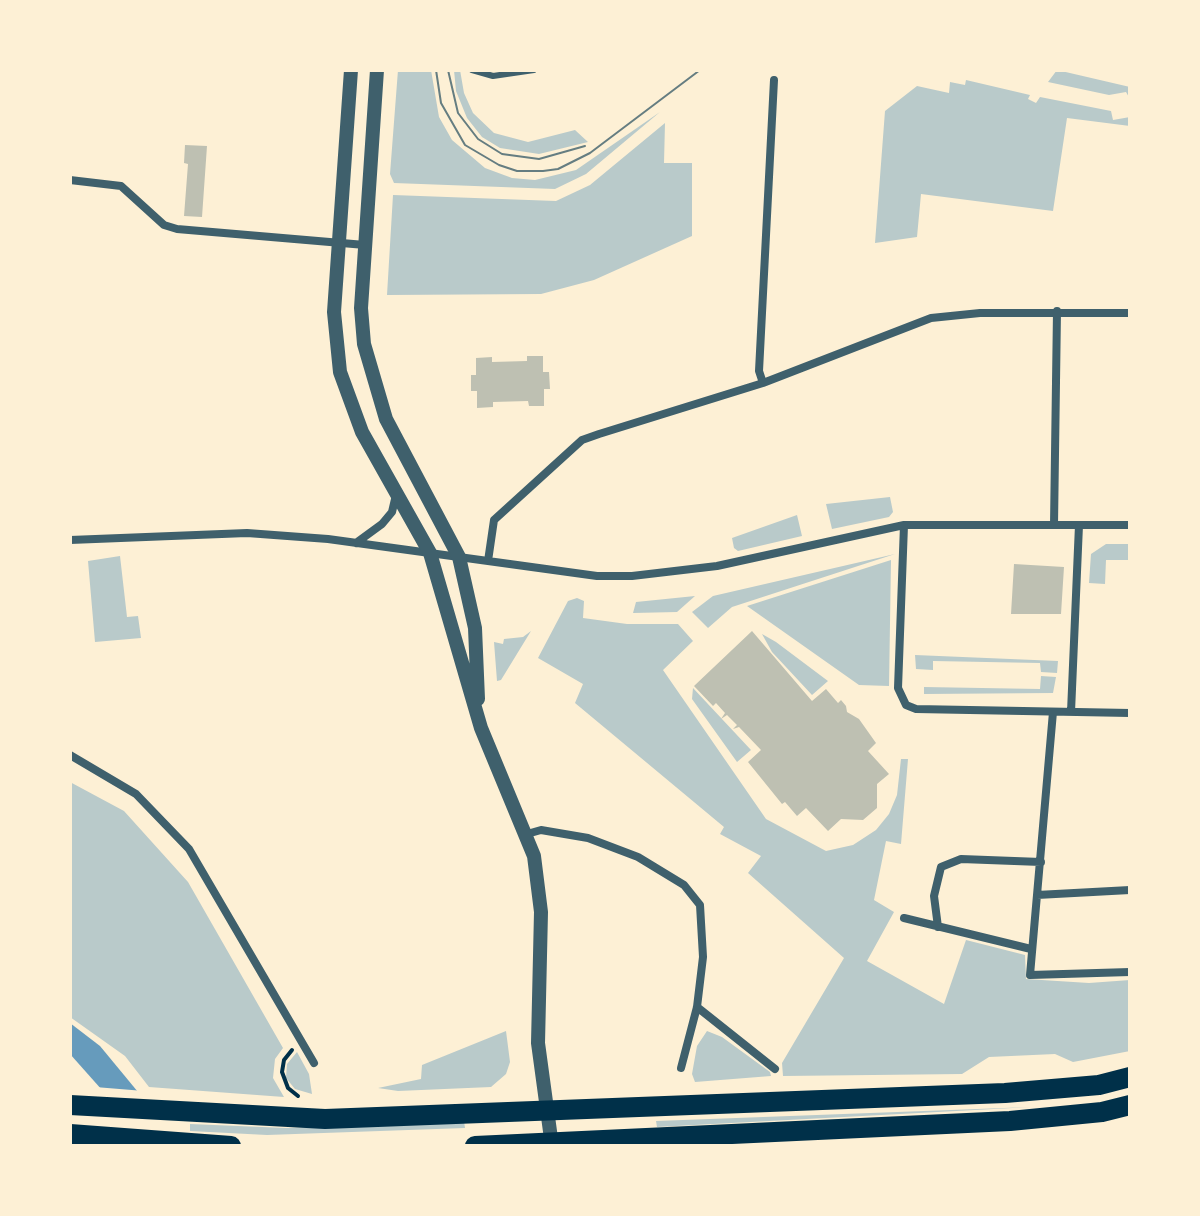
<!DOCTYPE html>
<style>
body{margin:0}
#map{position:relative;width:1200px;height:1216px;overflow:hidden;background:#fdf0d5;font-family:"Public Sans",sans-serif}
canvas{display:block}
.frame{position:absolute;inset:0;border:72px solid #fdf0d5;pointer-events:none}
</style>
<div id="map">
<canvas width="1200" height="1216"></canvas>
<div class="frame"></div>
</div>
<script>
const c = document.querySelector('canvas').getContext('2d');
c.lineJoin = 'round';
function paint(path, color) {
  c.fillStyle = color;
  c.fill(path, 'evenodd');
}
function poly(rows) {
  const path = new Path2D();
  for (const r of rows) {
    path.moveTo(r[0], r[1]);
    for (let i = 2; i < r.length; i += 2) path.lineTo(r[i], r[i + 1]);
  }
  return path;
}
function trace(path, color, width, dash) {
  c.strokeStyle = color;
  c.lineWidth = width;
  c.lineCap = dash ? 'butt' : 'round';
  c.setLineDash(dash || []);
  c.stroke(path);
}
const green = poly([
 [398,70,431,70,439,117,452,140,485,168,512,178,535,180,576,170,660,112,586,174,555,189,394,183,390,174],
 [454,70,460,70,464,93,473,113,494,133,528,142,575,130,588,142,539,154,500,148,482,137,467,118,456,91],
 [1057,70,1130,87,1130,99,1126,92,1109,95,1048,82],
 [966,80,1030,95,1028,99,1036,103,1040,97,1111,111,1113,120,1130,117,1130,126,1067,118,1053,211,921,194,917,237,875,243,885,111,917,86,949,93,950,82,965,85],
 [665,123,664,163,692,163,692,236,594,280,541,294,387,295,393,195,556,201,590,185],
 [890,497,893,512,889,517,832,529,826,504],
 [797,515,802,536,738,551,734,548,732,538],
 [1106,544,1130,544,1130,560,1106,560,1105,584,1089,583,1091,554],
 [895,554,732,607,708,628,692,612,713,596],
 [120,556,127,617,138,616,141,638,95,642,88,561],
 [891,560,889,686,859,685,747,606],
 [695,596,677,612,633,613,636,602],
 [577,598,584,601,583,618,627,624,678,624,693,641,663,670,766,819,826,851,853,845,876,830,889,814,897,795,901,759,908,759,901,844,886,841,874,900,894,912,867,961,944,1004,966,940,1025,955,1026,979,1089,983,1130,980,1130,1051,1073,1062,1055,1054,989,1057,962,1074,783,1076,782,1063,844,958,748,873,761,856,720,834,724,827,575,703,583,684,538,658,568,601],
 [531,631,501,680,497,681,494,642,503,644,504,639,523,637],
 [762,634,776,642,828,681,812,695,772,652],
 [915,655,1058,661,1057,673,1041,672,1040,663,933,661,933,670,916,669],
 [1041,676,1056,677,1053,693,924,694,924,687,1040,689],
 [693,688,751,750,737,762,692,699],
 [70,782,124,811,188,882,283,1048,275,1059,273,1078,284,1097,149,1087,125,1056,70,1017],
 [506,1031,510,1062,506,1074,491,1087,398,1091,378,1088,421,1079,422,1065],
 [707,1031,722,1037,770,1072,771,1076,695,1082,692,1074,697,1046],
 [297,1052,309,1074,312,1094,295,1089,286,1078,287,1064],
 [1031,1107,657,1127,656,1121],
 [464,1121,465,1128,267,1135,190,1131,190,1124,286,1128]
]);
const water = poly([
 [70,1023,100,1046,157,1115,118,1108,70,1054]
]);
const pier = poly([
 [95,1087,144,1091,176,1144,136,1146,115,1110]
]);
const building = poly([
 [185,145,207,146,202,217,184,216,188,164,184,163],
 [527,356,543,356,543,372,549,372,550,389,544,389,544,406,529,406,528,401,493,402,493,407,477,408,477,391,471,391,471,375,476,375,476,358,492,357,492,362,527,361],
 [1014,564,1064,567,1061,614,1011,614],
 [752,631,812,701,826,689,838,703,841,700,846,706,847,712,859,719,876,743,868,751,889,774,877,784,877,808,863,820,841,819,828,831,806,808,797,816,785,802,782,804,748,762,761,750,739,727,733,729,737,725,727,715,721,719,725,713,716,703,713,706,694,686]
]);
const path = poly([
 [292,1050,284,1060,282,1072,288,1088,298,1096]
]);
const service = poly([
 [472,70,493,76,534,70]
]);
const minor = poly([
 [70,180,121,186,164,225,177,229,365,245],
 [763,383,759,371,774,80],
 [904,525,898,688,906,705,916,709,1130,713],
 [1054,525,1057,311],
 [70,540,247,533,328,539,597,576,632,576,717,566,904,525,1130,525],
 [356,543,382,524,392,512,396,495],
 [488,561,494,520,582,440,599,434,763,383,931,318,980,313,1130,313],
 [1053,712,1030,975,1130,972],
 [1071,712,1079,525],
 [70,755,136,794,189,849,314,1063],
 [527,834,541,830,588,838,638,857,684,885,700,905,703,957,697,1007,681,1068],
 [1037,895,1130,890],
 [904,918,1031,949],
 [938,927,934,896,941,867,961,859,1041,862],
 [697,1007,775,1069]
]);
const tertiary = poly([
 [351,70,334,312,340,372,362,432,430,553,481,728,534,856,541,912,538,1043,552,1146],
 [377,70,361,308,364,344,386,419,459,557,475,628,478,699]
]);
const primary = poly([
 [70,1105,325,1119,1005,1093,1099,1085,1130,1077],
 [70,1134,231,1146],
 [475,1146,1010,1121,1102,1112,1130,1105]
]);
const tram = poly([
 [436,70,441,103,465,145,499,165,517,171,543,171,558,169,590,153,700,70],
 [448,70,458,113,478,139,502,154,539,159,585,146]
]);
paint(green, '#b9caca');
paint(water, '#669bbc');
paint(pier, '#fdf0d5');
paint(building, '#bec0b2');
trace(path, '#003049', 4);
trace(service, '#3f606c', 6);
trace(minor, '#3f606c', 8);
trace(tertiary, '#3f606c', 14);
trace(primary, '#003049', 20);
trace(tram, '#657d81', 2);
</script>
